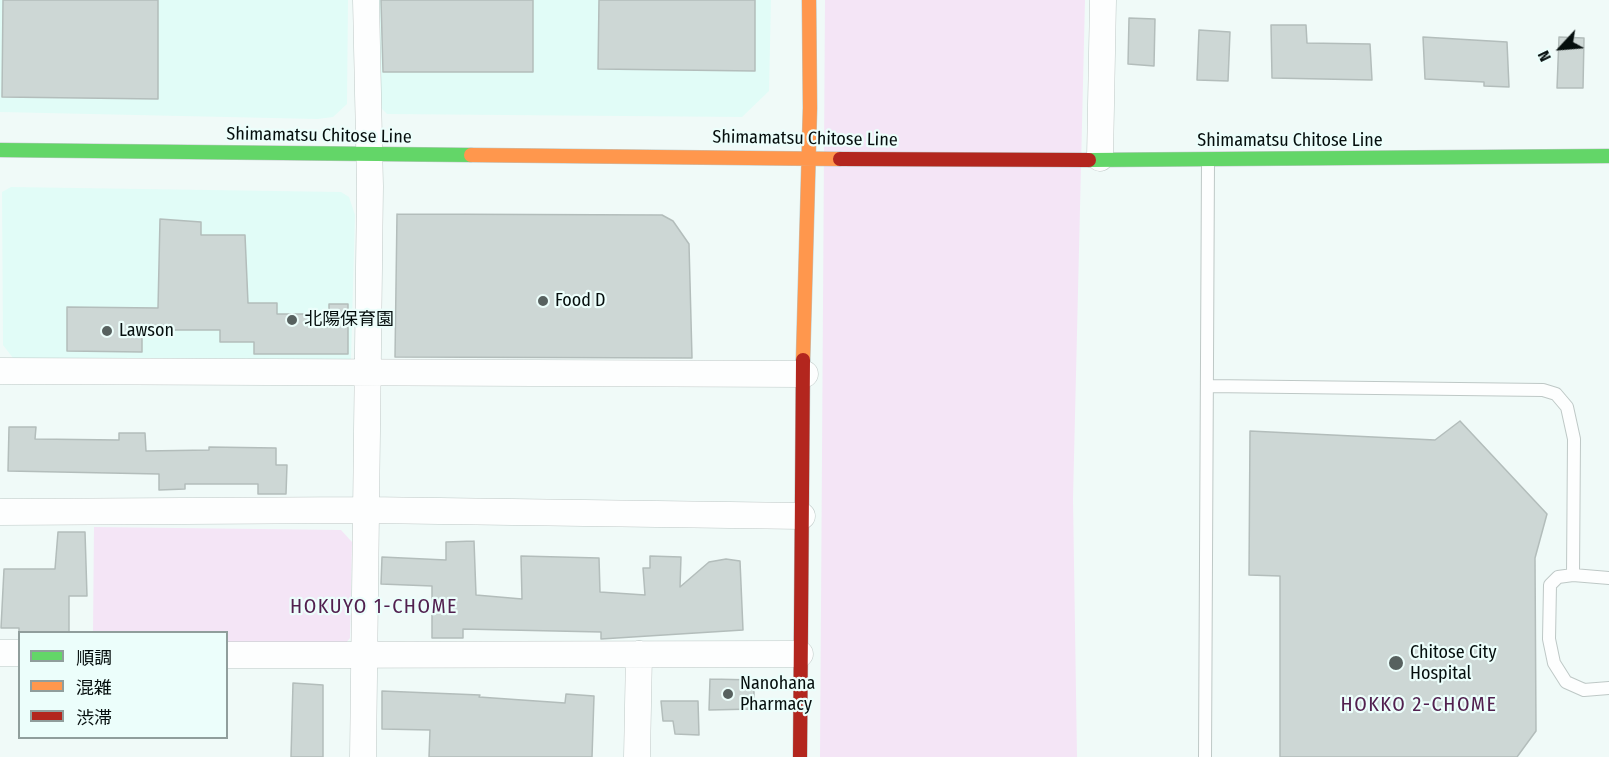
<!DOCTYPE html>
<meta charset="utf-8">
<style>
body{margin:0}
#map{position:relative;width:1609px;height:757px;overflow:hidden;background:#f0faf8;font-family:"Fira Sans Condensed","Noto Sans JP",sans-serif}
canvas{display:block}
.legend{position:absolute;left:18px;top:631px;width:210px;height:108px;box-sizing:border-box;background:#ecfefb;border:2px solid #909e9c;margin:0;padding:8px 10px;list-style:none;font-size:18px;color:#050e0d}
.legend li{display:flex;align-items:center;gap:12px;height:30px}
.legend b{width:30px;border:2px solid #909e9c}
.north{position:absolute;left:1531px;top:18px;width:60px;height:60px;-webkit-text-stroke:4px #ecfefb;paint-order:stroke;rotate:244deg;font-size:16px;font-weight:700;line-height:24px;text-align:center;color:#050e0d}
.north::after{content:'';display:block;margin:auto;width:21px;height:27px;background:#050e0d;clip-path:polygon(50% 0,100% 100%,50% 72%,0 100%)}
</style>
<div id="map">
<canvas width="1609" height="757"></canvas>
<ul class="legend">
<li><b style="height:8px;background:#63d668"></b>順調</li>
<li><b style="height:8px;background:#ff974d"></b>混雑</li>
<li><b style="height:8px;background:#b3261e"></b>渋滞</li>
</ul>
<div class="north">N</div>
</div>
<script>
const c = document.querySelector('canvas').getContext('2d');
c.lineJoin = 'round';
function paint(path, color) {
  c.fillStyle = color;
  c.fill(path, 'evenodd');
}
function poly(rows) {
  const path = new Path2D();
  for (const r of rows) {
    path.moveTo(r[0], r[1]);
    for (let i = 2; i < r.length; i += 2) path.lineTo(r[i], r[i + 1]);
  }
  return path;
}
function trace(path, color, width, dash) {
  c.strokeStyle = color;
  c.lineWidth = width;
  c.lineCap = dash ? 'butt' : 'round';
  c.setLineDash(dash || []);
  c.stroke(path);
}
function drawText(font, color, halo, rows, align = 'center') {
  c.font = font + ' "Fira Sans Condensed","Noto Sans JP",sans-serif';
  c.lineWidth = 4.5;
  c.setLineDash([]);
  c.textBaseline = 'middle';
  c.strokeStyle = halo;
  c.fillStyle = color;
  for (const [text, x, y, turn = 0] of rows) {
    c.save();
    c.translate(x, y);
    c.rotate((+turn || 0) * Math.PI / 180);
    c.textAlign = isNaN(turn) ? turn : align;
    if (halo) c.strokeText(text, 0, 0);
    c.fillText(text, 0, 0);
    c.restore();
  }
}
const built = poly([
 [0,0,348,0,347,104,333,117,317,119,0,112],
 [377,0,771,0,769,91,742,117,387,114,379,106],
 [11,187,341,192,349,197,355,215,351,359,13,358,3,345,2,192]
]);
const green = poly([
 [825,0,1085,0,1073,499,1077,757,820,757],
 [94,527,341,530,352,542,350,638,341,649,227,645,226,632,93,632]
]);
const building = poly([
 [3,0,158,0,158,99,2,97,3,0],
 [381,0,533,0,533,72,383,72,381,0],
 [599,0,755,0,755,71,598,69,599,0],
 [1129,18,1155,19,1154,66,1128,64,1129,18],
 [1271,25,1306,25,1307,43,1370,44,1372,80,1272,78,1271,25],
 [1199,30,1230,32,1228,81,1197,80,1199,30],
 [1423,37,1507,42,1509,87,1484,86,1484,82,1425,79,1423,37],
 [1559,37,1584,38,1583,88,1557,88,1559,37],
 [397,214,662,215,673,221,689,244,692,358,395,357,397,214],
 [160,219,201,222,201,235,245,235,248,303,277,303,277,314,329,314,329,304,348,304,348,354,254,354,254,342,220,342,220,330,142,330,142,352,67,351,67,307,158,308,160,219],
 [1460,421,1547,514,1535,558,1536,731,1517,757,1280,757,1280,576,1249,575,1250,431,1435,440,1460,421],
 [9,427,36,427,35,439,119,440,119,433,145,433,146,451,209,450,209,447,276,448,276,465,287,465,286,494,258,494,258,484,185,484,185,489,159,490,159,474,8,471,9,427],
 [58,532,85,532,87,596,69,596,69,633,19,633,19,628,1,628,4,569,55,569,58,532],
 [474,541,476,595,522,599,521,556,599,558,600,592,645,595,643,568,650,568,650,556,681,557,680,587,709,562,726,559,740,561,743,630,601,639,601,632,463,629,463,638,432,638,432,586,381,584,382,557,446,560,446,542,474,541],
 [710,679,754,680,754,709,709,710,710,679],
 [293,683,323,685,323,757,291,757,293,683],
 [382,691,480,695,479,697,565,703,566,694,594,696,592,757,429,757,430,730,382,729,382,691],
 [661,701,698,701,699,735,675,734,673,721,663,721,661,701]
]);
const lane = poly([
 [1208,386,1543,390,1556,394,1567,407,1574,439,1573,575],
 [1609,578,1573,575,1558,577,1550,585,1549,639,1554,663,1566,682,1584,690,1609,688],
 [1205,757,1208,161]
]);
const street = poly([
 [1100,158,1103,0],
 [0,371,805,374],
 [0,512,367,510,802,516],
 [0,653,20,653],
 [226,655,800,654],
 [363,757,370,186,366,0],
 [637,757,639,654]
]);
const fast = poly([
 [0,150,471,155],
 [1089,160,1609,156]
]);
const slow = poly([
 [471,155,840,159],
 [803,360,810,108,809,0]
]);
const jam = poly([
 [840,159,1089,160],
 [800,757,803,360]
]);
const markers = [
 [543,301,6,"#57615f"],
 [292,320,6,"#57615f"],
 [107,331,6,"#57615f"],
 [1396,663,8,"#57615f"],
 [728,694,6,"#57615f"]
];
const streetNames = [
 ["Shimamatsu Chitose Line",319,136,1],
 ["Shimamatsu Chitose Line",805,139,1],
 ["Shimamatsu Chitose Line",1290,141]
];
const poiNames = [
 ["Food D",555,301],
 ["北陽保育園",304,320],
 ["Lawson",119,331],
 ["Chitose City",1410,653],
 ["Hospital",1410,674],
 ["Nanohana",740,684],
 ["Pharmacy",740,705]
];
const neighbourhoodNames = [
 ["HOKUYO 1-CHOME",374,607],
 ["HOKKO 2-CHOME",1419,705]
];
paint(built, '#e1fcf7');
paint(green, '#f4e5f6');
paint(building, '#cdd7d5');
trace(building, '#b3bdbb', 1.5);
trace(lane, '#bec8c6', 14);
trace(street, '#bec8c6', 27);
trace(fast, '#bec8c6', 15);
trace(slow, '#bec8c6', 15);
trace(jam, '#bec8c6', 15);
trace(lane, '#fdfefe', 12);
trace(street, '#fdfefe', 26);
trace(fast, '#63d668', 14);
trace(slow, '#ff974d', 14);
trace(jam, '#b3261e', 14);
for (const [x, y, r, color] of markers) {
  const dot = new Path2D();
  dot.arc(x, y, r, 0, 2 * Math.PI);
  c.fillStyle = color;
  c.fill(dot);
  trace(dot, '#ecfefb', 2);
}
drawText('18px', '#050e0d', '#ecfefb', streetNames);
drawText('18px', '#050e0d', '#ecfefb', poiNames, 'left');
c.letterSpacing = '1.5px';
drawText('20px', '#52204f', '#ecfefb', neighbourhoodNames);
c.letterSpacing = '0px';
</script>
